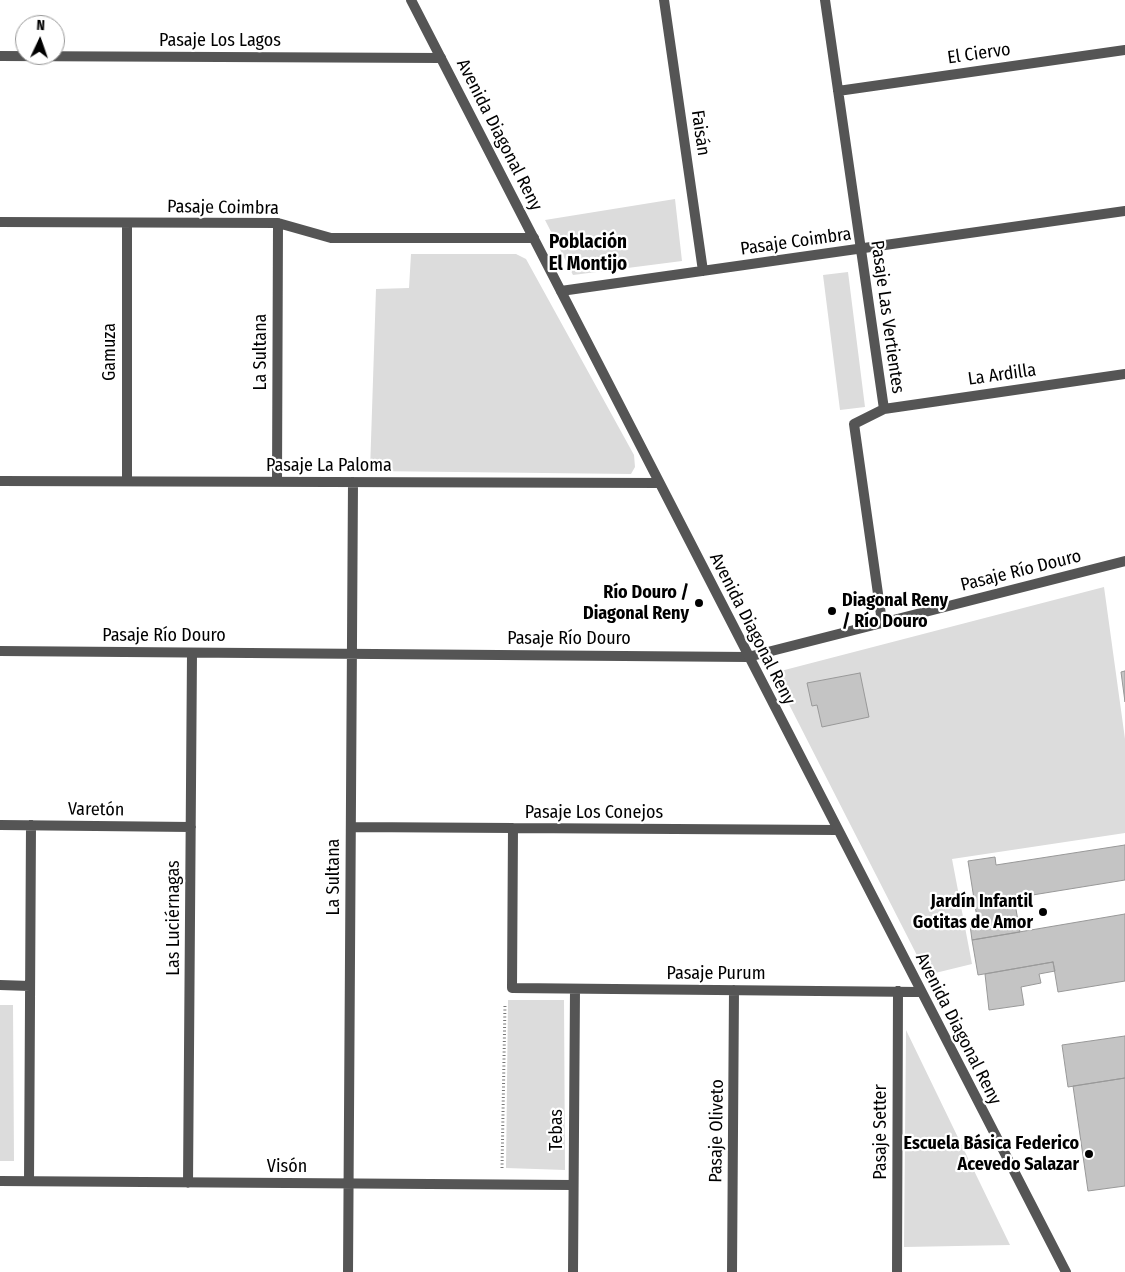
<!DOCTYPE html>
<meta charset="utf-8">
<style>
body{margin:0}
#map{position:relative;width:1125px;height:1272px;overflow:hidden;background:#fff;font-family:"Fira Sans Condensed",sans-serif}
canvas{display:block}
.north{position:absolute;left:15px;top:15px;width:50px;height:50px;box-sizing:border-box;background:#fff;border:1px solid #999;border-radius:50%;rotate:3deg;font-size:14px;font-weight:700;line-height:20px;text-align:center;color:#000}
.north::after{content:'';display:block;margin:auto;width:18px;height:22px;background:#000;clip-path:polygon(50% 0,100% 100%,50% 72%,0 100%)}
</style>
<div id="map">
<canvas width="1125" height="1272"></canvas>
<div class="north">N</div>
</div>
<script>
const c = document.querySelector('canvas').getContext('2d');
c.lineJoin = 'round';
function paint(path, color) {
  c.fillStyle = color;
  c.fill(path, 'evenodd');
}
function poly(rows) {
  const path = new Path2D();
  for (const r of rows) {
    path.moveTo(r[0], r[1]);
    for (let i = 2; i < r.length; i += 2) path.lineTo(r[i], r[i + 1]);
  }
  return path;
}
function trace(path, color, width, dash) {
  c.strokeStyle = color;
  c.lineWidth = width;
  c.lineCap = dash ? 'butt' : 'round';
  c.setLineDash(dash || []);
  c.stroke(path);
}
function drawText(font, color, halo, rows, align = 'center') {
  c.font = font + ' "Fira Sans Condensed",sans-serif';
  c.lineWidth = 4.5;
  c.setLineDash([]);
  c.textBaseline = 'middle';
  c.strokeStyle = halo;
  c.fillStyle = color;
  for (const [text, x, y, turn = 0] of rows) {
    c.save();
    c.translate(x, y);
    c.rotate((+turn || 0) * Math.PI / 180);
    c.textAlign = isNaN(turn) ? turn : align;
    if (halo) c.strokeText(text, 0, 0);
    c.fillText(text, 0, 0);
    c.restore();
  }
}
const green = poly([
 [675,199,682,261,573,275,545,220],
 [411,254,516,254,526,259,634,455,635,467,631,474,370,471,376,289,409,288],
 [848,272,865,407,840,410,823,275],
 [1104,587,1125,739,1125,833,952,859,972,964,927,975,773,673],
 [508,1000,564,1000,565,1170,506,1168],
 [0,1005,13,1005,14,1161,0,1161],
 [906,1030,1010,1245,904,1247]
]);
const building = poly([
 [1125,671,1125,702,1121,672,1125,671],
 [860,673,869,717,822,727,817,705,812,706,807,683,860,673],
 [1125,845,1125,880,1014,898,1020,932,972,940,970,925,978,924,968,861,995,857,996,865,1125,845],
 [1125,914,1125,981,1058,992,1053,962,978,975,972,940,1125,914],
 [1053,962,1055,971,1039,974,1041,983,1021,987,1024,1005,989,1010,985,974,1053,962],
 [1125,1036,1125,1078,1068,1087,1062,1045,1125,1036],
 [1125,1078,1125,1186,1088,1191,1073,1086,1125,1078]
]);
const path = poly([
 [502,1168,505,1004]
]);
const minor = poly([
 [664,0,703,271],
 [825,0,884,409],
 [0,56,441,58],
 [838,91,1125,50],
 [0,222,278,223,331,238,534,238],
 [127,223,127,481],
 [561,291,1125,211],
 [0,481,659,483],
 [277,482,278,223],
 [882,622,854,424,884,409,1125,374],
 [0,651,748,657,1125,561],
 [0,825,191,827],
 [351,827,837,830],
 [513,828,512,988,920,992],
 [0,985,30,986],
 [0,1181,573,1185],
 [29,1181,31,825],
 [188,1183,192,653],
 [348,1272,353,482],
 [573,1272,575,989],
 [732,1272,734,990],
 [897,1272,898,991]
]);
const tertiary = poly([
 [411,0,1066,1272]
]);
const markers = [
 [699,603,5,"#000"],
 [832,611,5,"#000"],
 [1043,912,5,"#000"],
 [1089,1154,5,"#000"]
];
const streetNames = [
 ["Pasaje Los Lagos",220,41],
 ["El Ciervo",979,54,-8],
 ["Faisán",700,133,82],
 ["Avenida Diagonal Reny",499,135,63],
 ["Pasaje Coimbra",223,208,1],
 ["Pasaje Coimbra",796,242,-8],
 ["Pasaje Las Vertientes",887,317,82],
 ["Gamuza",110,352,-90],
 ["La Sultana",261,352,-90],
 ["La Ardilla",1002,375,-8],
 ["Pasaje La Paloma",329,466],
 ["Pasaje Río Douro",1021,571,-14],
 ["Avenida Diagonal Reny",752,629,63],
 ["Pasaje Río Douro",164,636],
 ["Pasaje Río Douro",569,639],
 ["Varetón",96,810,1],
 ["Pasaje Los Conejos",594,813],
 ["La Sultana",334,877,-90],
 ["Las Luciérnagas",174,918,-90],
 ["Pasaje Purum",716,974],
 ["Avenida Diagonal Reny",958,1029,63],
 ["Tebas",557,1130,-90],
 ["Pasaje Oliveto",717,1131,-89],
 ["Pasaje Setter",881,1132,-90],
 ["Visón",287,1167]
];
const poiNames = [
 ["Río Douro /",689,593],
 ["Diagonal Reny",689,614],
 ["Diagonal Reny",842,601,"left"],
 ["/ Río Douro",842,622,"left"],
 ["Jardín Infantil",1033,902],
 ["Gotitas de Amor",1033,923],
 ["Escuela Básica Federico",1079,1144],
 ["Acevedo Salazar",1079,1165]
];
const neighbourhoodNames = [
 ["Población",588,243],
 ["El Montijo",588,265]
];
paint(green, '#dcdcdc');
paint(building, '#c4c4c4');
trace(building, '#999', 1);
trace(path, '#777', 3, [1, 2.5]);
trace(minor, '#555', 10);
trace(tertiary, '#555', 10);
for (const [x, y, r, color] of markers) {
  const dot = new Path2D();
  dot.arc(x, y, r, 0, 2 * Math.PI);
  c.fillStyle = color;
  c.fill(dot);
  trace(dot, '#fff', 2);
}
drawText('18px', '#000', '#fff', streetNames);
drawText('bold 18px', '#000', '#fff', poiNames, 'right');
drawText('bold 19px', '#000', '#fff', neighbourhoodNames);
</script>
